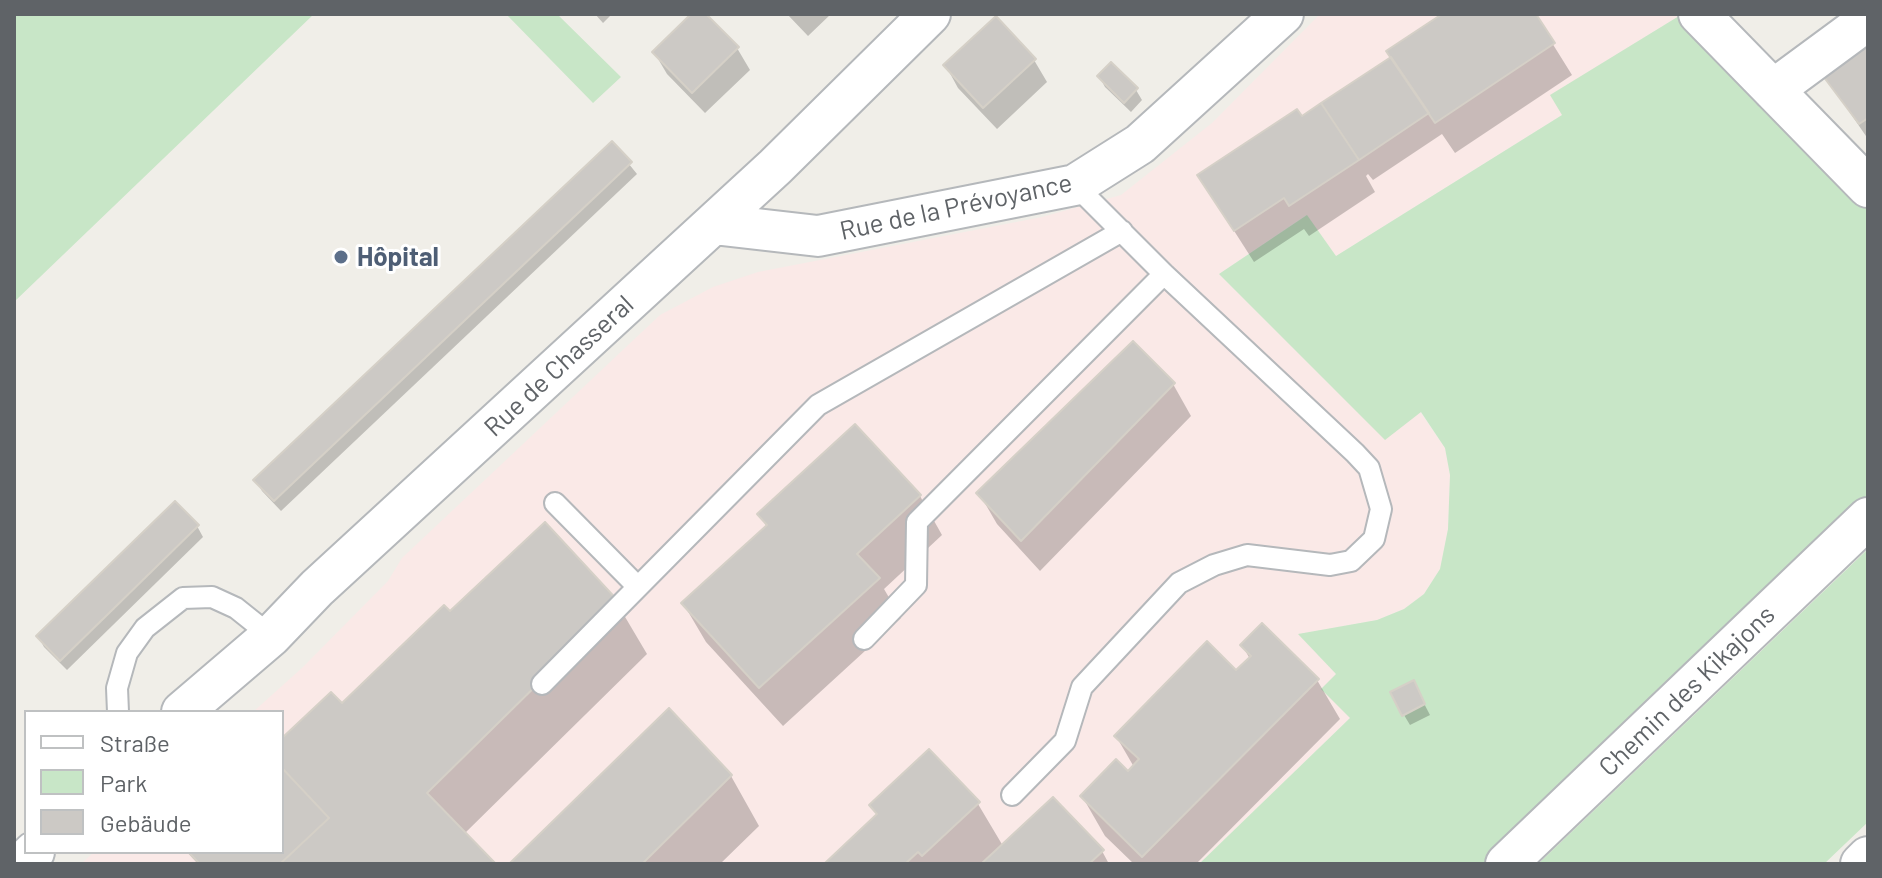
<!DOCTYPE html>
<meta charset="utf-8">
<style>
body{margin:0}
#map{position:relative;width:1882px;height:878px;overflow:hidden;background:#f0eee8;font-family:Barlow,sans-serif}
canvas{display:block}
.frame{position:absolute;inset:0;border:16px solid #5f6367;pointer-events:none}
.legend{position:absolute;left:24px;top:710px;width:260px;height:144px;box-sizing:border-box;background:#fff;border:2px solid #bfc1c2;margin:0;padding:10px 14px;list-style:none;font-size:24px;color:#5f6367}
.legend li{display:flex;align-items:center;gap:16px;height:40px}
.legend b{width:40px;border:2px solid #bfc1c2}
</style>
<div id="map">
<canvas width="1882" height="878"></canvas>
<div class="frame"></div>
<ul class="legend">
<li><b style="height:10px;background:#fff"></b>Straße</li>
<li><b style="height:22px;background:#c8e6c7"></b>Park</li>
<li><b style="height:22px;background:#ccc9c5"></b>Gebäude</li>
</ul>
</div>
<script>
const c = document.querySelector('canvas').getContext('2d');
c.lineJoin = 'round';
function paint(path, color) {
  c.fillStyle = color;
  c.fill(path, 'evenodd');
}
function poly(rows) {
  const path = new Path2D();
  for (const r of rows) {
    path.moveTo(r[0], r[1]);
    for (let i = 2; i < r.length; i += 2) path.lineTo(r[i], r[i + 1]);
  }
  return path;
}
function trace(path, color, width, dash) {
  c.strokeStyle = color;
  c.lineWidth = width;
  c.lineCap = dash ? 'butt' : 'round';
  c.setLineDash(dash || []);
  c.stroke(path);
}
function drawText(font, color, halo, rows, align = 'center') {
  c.font = font + ' Barlow,sans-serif';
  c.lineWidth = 6;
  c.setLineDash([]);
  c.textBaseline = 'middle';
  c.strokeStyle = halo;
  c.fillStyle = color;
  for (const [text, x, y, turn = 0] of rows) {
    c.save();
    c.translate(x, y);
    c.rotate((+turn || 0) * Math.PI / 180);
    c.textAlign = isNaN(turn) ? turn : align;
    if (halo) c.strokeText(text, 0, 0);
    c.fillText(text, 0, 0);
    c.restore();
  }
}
const medical = poly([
 [1320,14,1679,16,1551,95,1562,115,1336,256,1306,215,1219,274,1385,439,1420,412,1445,448,1450,475,1448,529,1440,569,1424,594,1404,609,1377,620,1299,634,1336,674,1350,718,1199,864,81,864,94,852,282,852,282,712,253,712,303,667,388,581,402,558,660,315,713,287,758,272,1042,217,1121,195,1212,123]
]);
const green = poly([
 [14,14,314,14,14,302],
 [506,14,557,14,621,77,593,103],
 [1679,16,1868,210,1868,497,1640,714,1629,731,1485,864,1199,864,1350,718,1321,689,1336,674,1298,634,1377,620,1404,609,1424,594,1440,569,1448,529,1450,475,1445,448,1421,412,1385,440,1219,274,1307,215,1336,256,1562,115,1550,95],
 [1868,549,1868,822,1824,864,1538,864]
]);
const shadow = poly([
 [595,14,612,14,603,23],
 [694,14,704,14,737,48,750,70,705,113,667,74,654,52],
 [787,14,831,14,808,36],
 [1446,14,1534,14,1572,75,1455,153,1442,134,1373,180,1368,174,1366,176,1375,192,1309,236,1304,229,1254,262,1199,176,1301,118,1393,58],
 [1868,34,1868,139,1820,69],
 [1034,60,1047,82,997,129,958,88,946,66],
 [1099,76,1136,90,1142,100,1131,112,1105,87],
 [612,143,637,174,281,511,262,491,256,480],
 [1173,384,1191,416,1040,571,997,524,979,493],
 [920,496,942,535,884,589,901,618,783,726,706,642,683,603,767,527,759,514],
 [197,526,203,537,67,670,44,647,38,636],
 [618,605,647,654,464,834,493,864,198,864,187,852,282,852,282,741,342,706,450,614],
 [1242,645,1317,680,1340,719,1196,864,1134,864,1105,836,1082,796,1128,773,1134,767,1116,736,1236,673,1250,659],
 [1419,694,1430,715,1410,725,1404,715],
 [731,776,759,826,720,864,512,864],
 [978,804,1003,846,1102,851,1109,864,826,864,878,816,871,805]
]);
const building = poly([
 [691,14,706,14,739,47,692,93,652,52,691,14],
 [1442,14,1536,14,1555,43,1435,123,1386,51,1442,14],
 [996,16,1036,59,983,108,943,65,996,16],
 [1868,31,1868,118,1859,124,1817,68,1868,31],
 [1391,57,1429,113,1359,160,1321,103,1391,57],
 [1111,62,1138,88,1124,103,1097,76,1111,62],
 [1321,103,1359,160,1289,206,1284,198,1234,231,1197,175,1297,109,1302,116,1321,103],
 [612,141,632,162,274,501,253,480,612,141],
 [1133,341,1175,383,1021,541,976,493,1133,341],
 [855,424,921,495,857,554,880,578,759,688,681,603,767,525,757,514,855,424],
 [175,501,199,525,60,661,36,636,175,501],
 [545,522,620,603,427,793,496,864,280,864,329,818,282,768,282,738,331,692,342,703,444,605,450,611,545,522],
 [1262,623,1319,679,1142,857,1080,796,1116,759,1128,771,1139,759,1114,736,1207,641,1236,670,1251,656,1240,645,1262,623],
 [1414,680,1425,704,1402,716,1390,692,1414,680],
 [669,708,732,775,642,864,509,864,669,708],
 [929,749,980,802,922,856,918,852,905,864,824,864,877,814,869,805,929,749],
 [282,768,329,818,280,864,200,864,188,852,282,852,282,768],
 [1053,797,1104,850,1089,864,981,864,1053,797]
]);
const lane = poly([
 [555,503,638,587],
 [864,639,916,585,917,522,1164,274],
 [542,684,818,405,1122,231],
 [118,712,117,688,127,653,145,628,183,598,212,597,236,608,271,636],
 [1012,795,1065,741,1082,687,1179,583,1214,565,1247,555,1330,565,1351,561,1374,539,1381,509,1369,468,1355,453,1164,274,1075,185]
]);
const street = poly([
 [1699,14,1868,187],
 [1773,90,1868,20],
 [713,224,818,236,1075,185,1140,144,1283,14],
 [182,712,271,636,317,588,775,167,930,14],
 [22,864,34,852],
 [1506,864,1868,518],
 [1861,864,1868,857]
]);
const markers = [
 [341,257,8,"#5c6f8a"]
];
const streetNames = [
 ["Rue de la Prévoyance",956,207,-12],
 ["Rue de Chasseral",559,366,-43],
 ["Chemin des Kikajons",1687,691,-44]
];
const serviceNames = [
 ["Hôpital",357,257]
];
paint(medical, '#fae9e7');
paint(green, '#c8e6c7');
paint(shadow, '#0003');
paint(building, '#ccc9c5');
trace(building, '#d5d0c7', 2);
trace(lane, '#b5b8bb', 24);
trace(street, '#b5b8bb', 44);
trace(lane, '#fff', 20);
trace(street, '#fff', 40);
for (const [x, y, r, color] of markers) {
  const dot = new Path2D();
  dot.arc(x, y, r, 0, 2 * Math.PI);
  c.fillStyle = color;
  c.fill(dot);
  trace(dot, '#fff', 3);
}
drawText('26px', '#5f6367', '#fff', streetNames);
drawText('bold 26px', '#4e5e75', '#fff', serviceNames, 'left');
</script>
